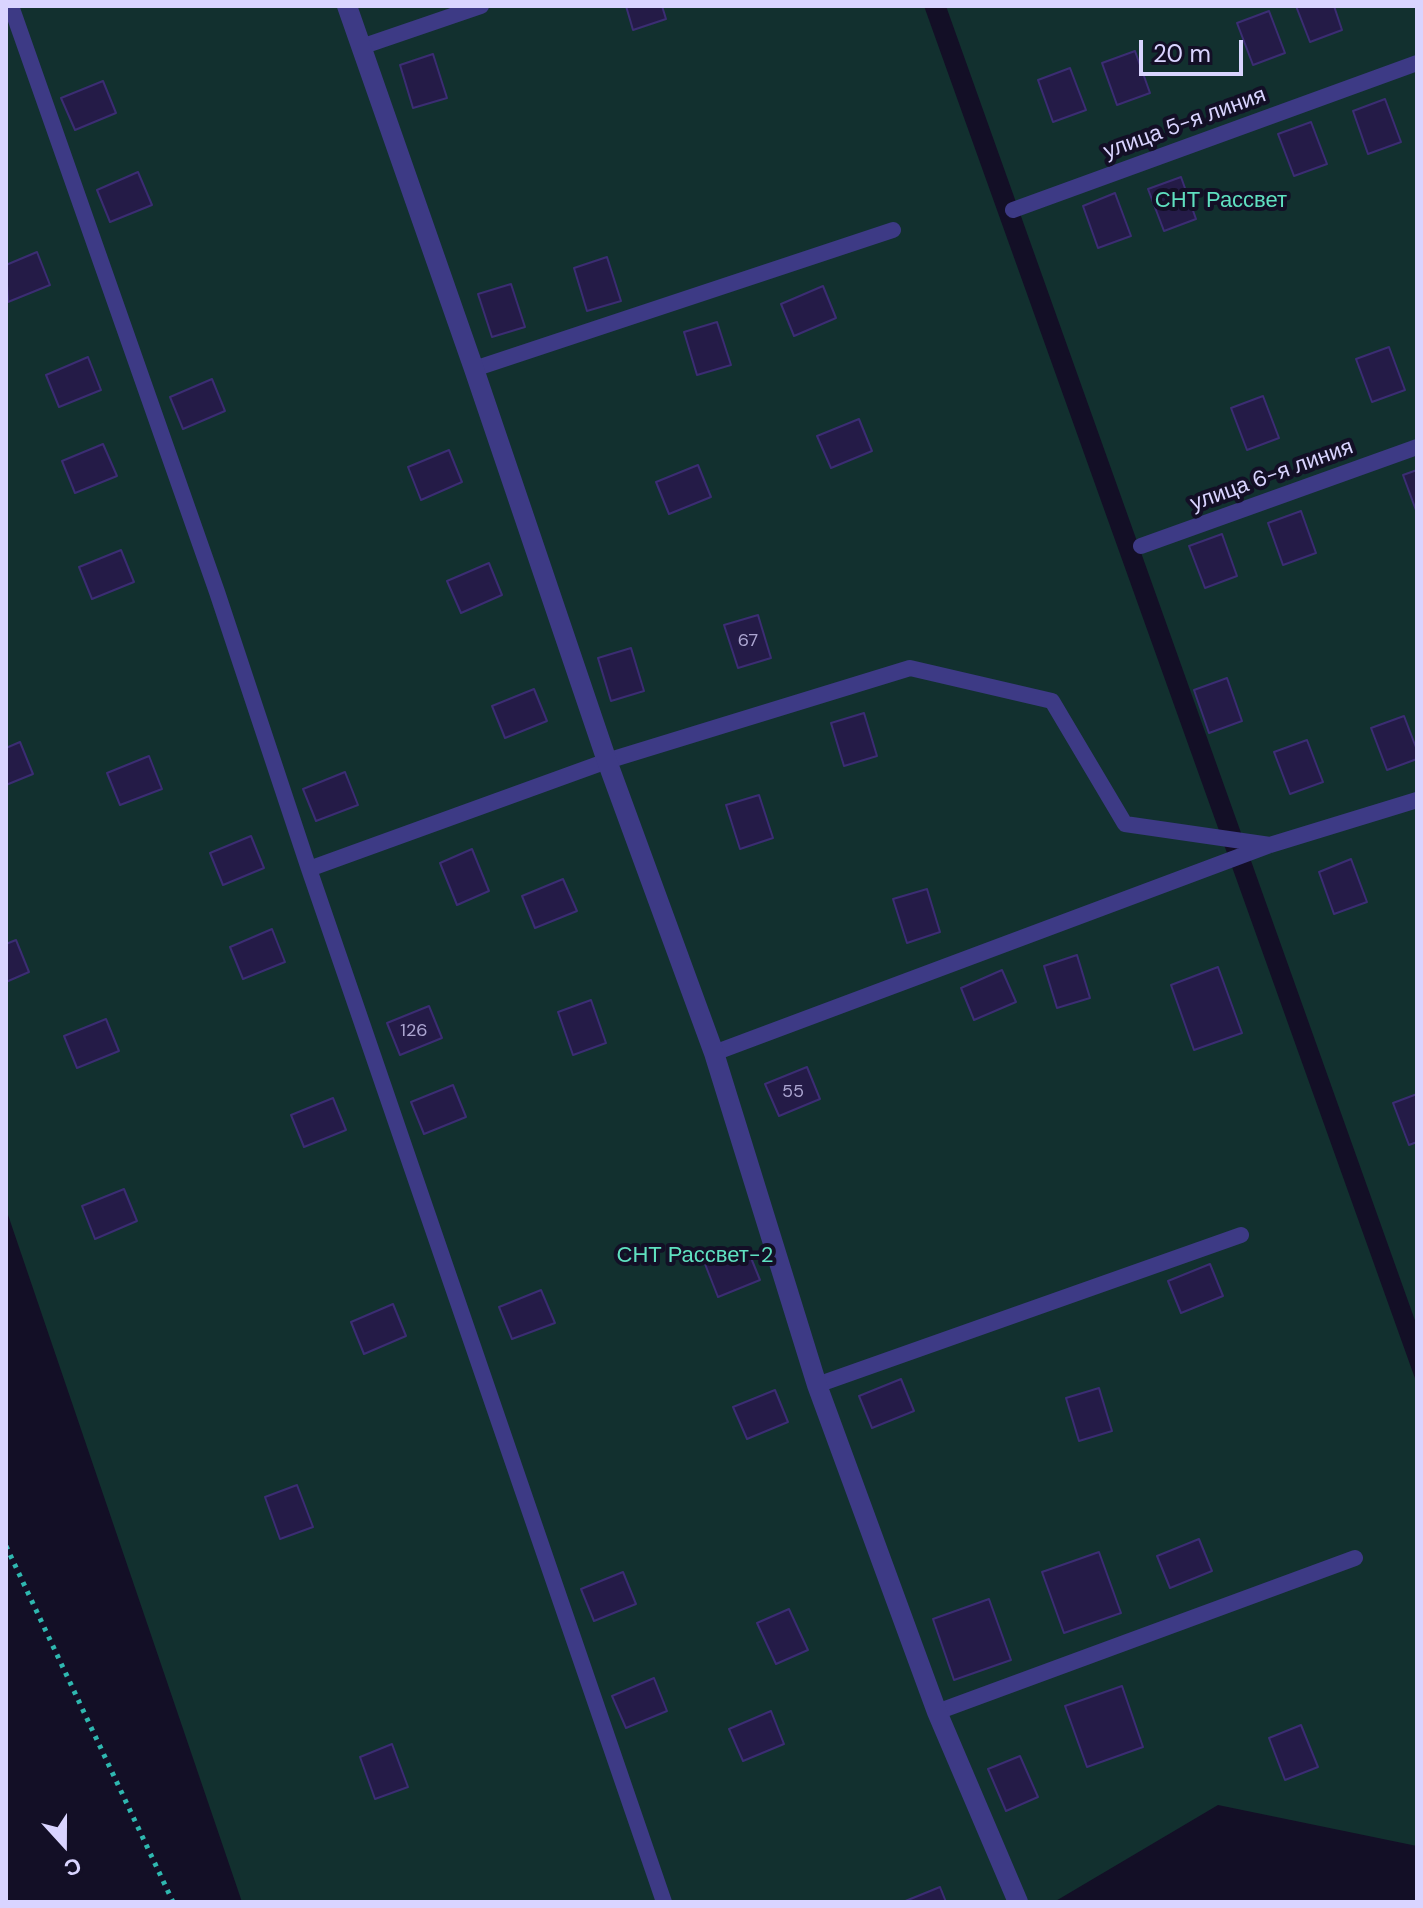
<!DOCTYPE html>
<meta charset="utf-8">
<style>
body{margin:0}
#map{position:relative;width:1423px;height:1908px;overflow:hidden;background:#130f26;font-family:"DM Sans",sans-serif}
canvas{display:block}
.frame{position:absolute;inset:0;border:8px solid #d9d4ff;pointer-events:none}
.north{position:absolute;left:24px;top:1804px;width:80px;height:80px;-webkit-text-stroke:6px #130f26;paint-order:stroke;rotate:159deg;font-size:22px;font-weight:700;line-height:32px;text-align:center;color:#d9d4ff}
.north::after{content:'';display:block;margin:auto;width:28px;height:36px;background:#d9d4ff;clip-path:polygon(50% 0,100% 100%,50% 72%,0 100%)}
.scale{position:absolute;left:1139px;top:40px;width:104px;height:36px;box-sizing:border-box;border:4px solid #d9d4ff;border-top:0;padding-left:10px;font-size:24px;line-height:28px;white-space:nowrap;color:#d9d4ff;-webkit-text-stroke:6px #130f26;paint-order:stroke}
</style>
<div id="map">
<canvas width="1423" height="1908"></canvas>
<div class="frame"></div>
<div class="north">С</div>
<div class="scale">20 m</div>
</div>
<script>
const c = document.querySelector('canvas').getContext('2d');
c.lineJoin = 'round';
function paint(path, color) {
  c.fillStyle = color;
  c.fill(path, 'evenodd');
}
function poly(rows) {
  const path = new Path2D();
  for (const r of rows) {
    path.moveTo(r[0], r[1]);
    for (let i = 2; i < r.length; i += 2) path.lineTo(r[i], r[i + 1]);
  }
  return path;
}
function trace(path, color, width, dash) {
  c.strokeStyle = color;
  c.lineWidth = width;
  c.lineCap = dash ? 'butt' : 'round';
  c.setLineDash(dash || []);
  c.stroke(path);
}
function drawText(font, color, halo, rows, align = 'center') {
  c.font = font + ' "DM Sans",sans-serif';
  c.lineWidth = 8;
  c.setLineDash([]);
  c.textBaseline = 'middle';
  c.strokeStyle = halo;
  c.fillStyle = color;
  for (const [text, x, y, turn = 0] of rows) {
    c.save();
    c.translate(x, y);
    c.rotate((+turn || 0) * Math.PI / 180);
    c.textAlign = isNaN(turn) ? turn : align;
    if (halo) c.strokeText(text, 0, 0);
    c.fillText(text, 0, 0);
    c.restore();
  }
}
const green = poly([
 [6,6,924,6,1417,1384,1417,1846,1218,1805,1054,1902,242,1902,6,1209],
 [946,6,1417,6,1417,1326]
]);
const building = poly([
 [626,6,662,6,666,19,633,30,626,6],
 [1296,6,1334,6,1342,30,1310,42,1296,6],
 [1269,11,1285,53,1253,65,1237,23,1269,11],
 [1135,51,1150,93,1117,105,1102,63,1135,51],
 [433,54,447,98,413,108,400,65,433,54],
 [1070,68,1086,110,1053,122,1038,80,1070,68],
 [103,81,116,113,75,130,61,98,103,81],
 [1385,99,1401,142,1368,154,1353,111,1385,99],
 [1311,122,1327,164,1294,176,1278,134,1311,122],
 [138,172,152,205,110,222,97,190,138,172],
 [1181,177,1196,219,1164,231,1148,189,1181,177],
 [1115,193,1131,236,1098,248,1083,206,1115,193],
 [37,252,50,285,8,302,6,265,37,252],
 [607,257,621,301,587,311,574,268,607,257],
 [511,284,525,327,492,337,478,294,511,284],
 [823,286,836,318,794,336,781,304,823,286],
 [717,322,731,365,697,375,684,332,717,322],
 [1389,347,1405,390,1372,402,1356,359,1389,347],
 [88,357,101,390,59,407,46,375,88,357],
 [212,379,225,411,183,429,170,397,212,379],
 [1263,396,1279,438,1247,450,1231,408,1263,396],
 [859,419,872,451,831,468,817,436,859,419],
 [103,444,117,476,75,493,62,461,103,444],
 [449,450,462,482,421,500,408,467,449,450],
 [698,465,711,497,669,514,656,482,698,465],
 [1417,470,1417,513,1403,475,1417,470],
 [1301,511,1316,553,1283,565,1268,523,1301,511],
 [1222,534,1237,576,1205,588,1189,546,1222,534],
 [121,550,134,582,92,599,79,567,121,550],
 [489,563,502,595,461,613,447,581,489,563],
 [758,615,771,658,738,668,724,625,758,615],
 [631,648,644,691,611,701,598,658,631,648],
 [1227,678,1242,721,1209,733,1194,690,1227,678],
 [534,689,547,721,505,738,492,706,534,689],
 [864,713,877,756,844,766,831,723,864,713],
 [1404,716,1417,750,1417,759,1387,770,1371,728,1404,716],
 [1307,740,1323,782,1290,794,1274,752,1307,740],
 [20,742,33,774,6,785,6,748,20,742],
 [149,756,162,789,120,805,107,773,149,756],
 [345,772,358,805,316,821,303,789,345,772],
 [759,795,773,838,740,849,726,805,759,795],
 [251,836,264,868,223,885,210,853,251,836],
 [472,849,489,891,457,905,440,863,472,849],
 [1351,859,1367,902,1334,914,1319,872,1351,859],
 [563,879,577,911,535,928,522,896,563,879],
 [927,889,940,932,907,943,893,899,927,889],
 [272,929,285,962,243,979,230,947,272,929],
 [16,940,29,972,6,982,6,944,16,940],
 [1077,955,1090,998,1057,1008,1044,966,1077,955],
 [1218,967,1242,1033,1194,1050,1171,985,1218,967],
 [1002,970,1016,1002,974,1020,961,988,1002,970],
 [591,1000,606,1043,573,1055,558,1012,591,1000],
 [429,1006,442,1038,400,1055,387,1023,429,1006],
 [106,1019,119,1051,77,1068,64,1036,106,1019],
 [807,1067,820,1099,779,1116,765,1084,807,1067],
 [453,1085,466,1117,424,1134,411,1102,453,1085],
 [1417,1094,1417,1142,1409,1145,1393,1103,1417,1094],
 [333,1098,346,1130,304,1147,291,1115,333,1098],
 [124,1189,137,1221,95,1239,82,1206,124,1189],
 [747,1248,760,1280,718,1297,705,1264,747,1248],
 [1210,1264,1223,1296,1181,1313,1168,1281,1210,1264],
 [541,1290,555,1323,512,1339,499,1307,541,1290],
 [393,1304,406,1336,364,1354,351,1322,393,1304],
 [901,1379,914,1411,872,1428,859,1396,901,1379],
 [1099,1388,1112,1431,1079,1441,1066,1398,1099,1388],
 [775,1390,788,1422,747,1439,733,1407,775,1390],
 [297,1485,313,1527,280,1539,265,1497,297,1485],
 [1199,1539,1212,1571,1170,1588,1157,1556,1199,1539],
 [1099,1552,1121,1613,1064,1633,1042,1572,1099,1552],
 [623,1572,636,1604,594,1621,581,1589,623,1572],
 [989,1599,1011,1660,954,1680,933,1619,989,1599],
 [789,1609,808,1650,776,1664,757,1623,789,1609],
 [654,1678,667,1711,626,1728,612,1696,654,1678],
 [1122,1686,1143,1747,1087,1767,1065,1706,1122,1686],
 [771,1711,784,1744,743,1761,729,1729,771,1711],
 [1301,1725,1318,1767,1285,1780,1269,1738,1301,1725],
 [392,1744,408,1787,375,1799,360,1757,392,1744],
 [1020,1756,1038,1797,1006,1811,988,1769,1020,1756],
 [940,1887,946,1902,903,1902,940,1887]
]);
const path = poly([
 [6,1546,173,1902]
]);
const lane = poly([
 [11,6,217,592,309,869,664,1902],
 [361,47,481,6],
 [1013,210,1417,63],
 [474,369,893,230],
 [1141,546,1417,447],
 [309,869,607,761,910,668,1052,701,1125,824,1270,845],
 [714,1053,1270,845,1417,800],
 [817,1385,1241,1235],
 [937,1712,1355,1558]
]);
const street = poly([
 [347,6,474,369,607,761,714,1053,817,1385,937,1712,1018,1902]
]);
const numberNames = [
 ["67",748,641],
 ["126",414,1031],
 ["55",793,1092]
];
const streetNames = [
 ["улица 5-я линия",1185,124,-20],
 ["улица 6-я линия",1272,476,-20]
];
const parkNames = [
 ["СНТ Рассвет",1221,201],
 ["СНТ Рассвет-2",695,1256]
];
paint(green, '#12302f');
paint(building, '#241b47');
trace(building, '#3b2d73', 2);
trace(path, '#2fb8b0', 5, [4, 6]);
trace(lane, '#3d3a85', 16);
trace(street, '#3d3a85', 20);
drawText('18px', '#aca6d1', null, numberNames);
drawText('22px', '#d9d4ff', '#130f26', streetNames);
drawText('22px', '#5fe0c0', '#130f26', parkNames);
</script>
